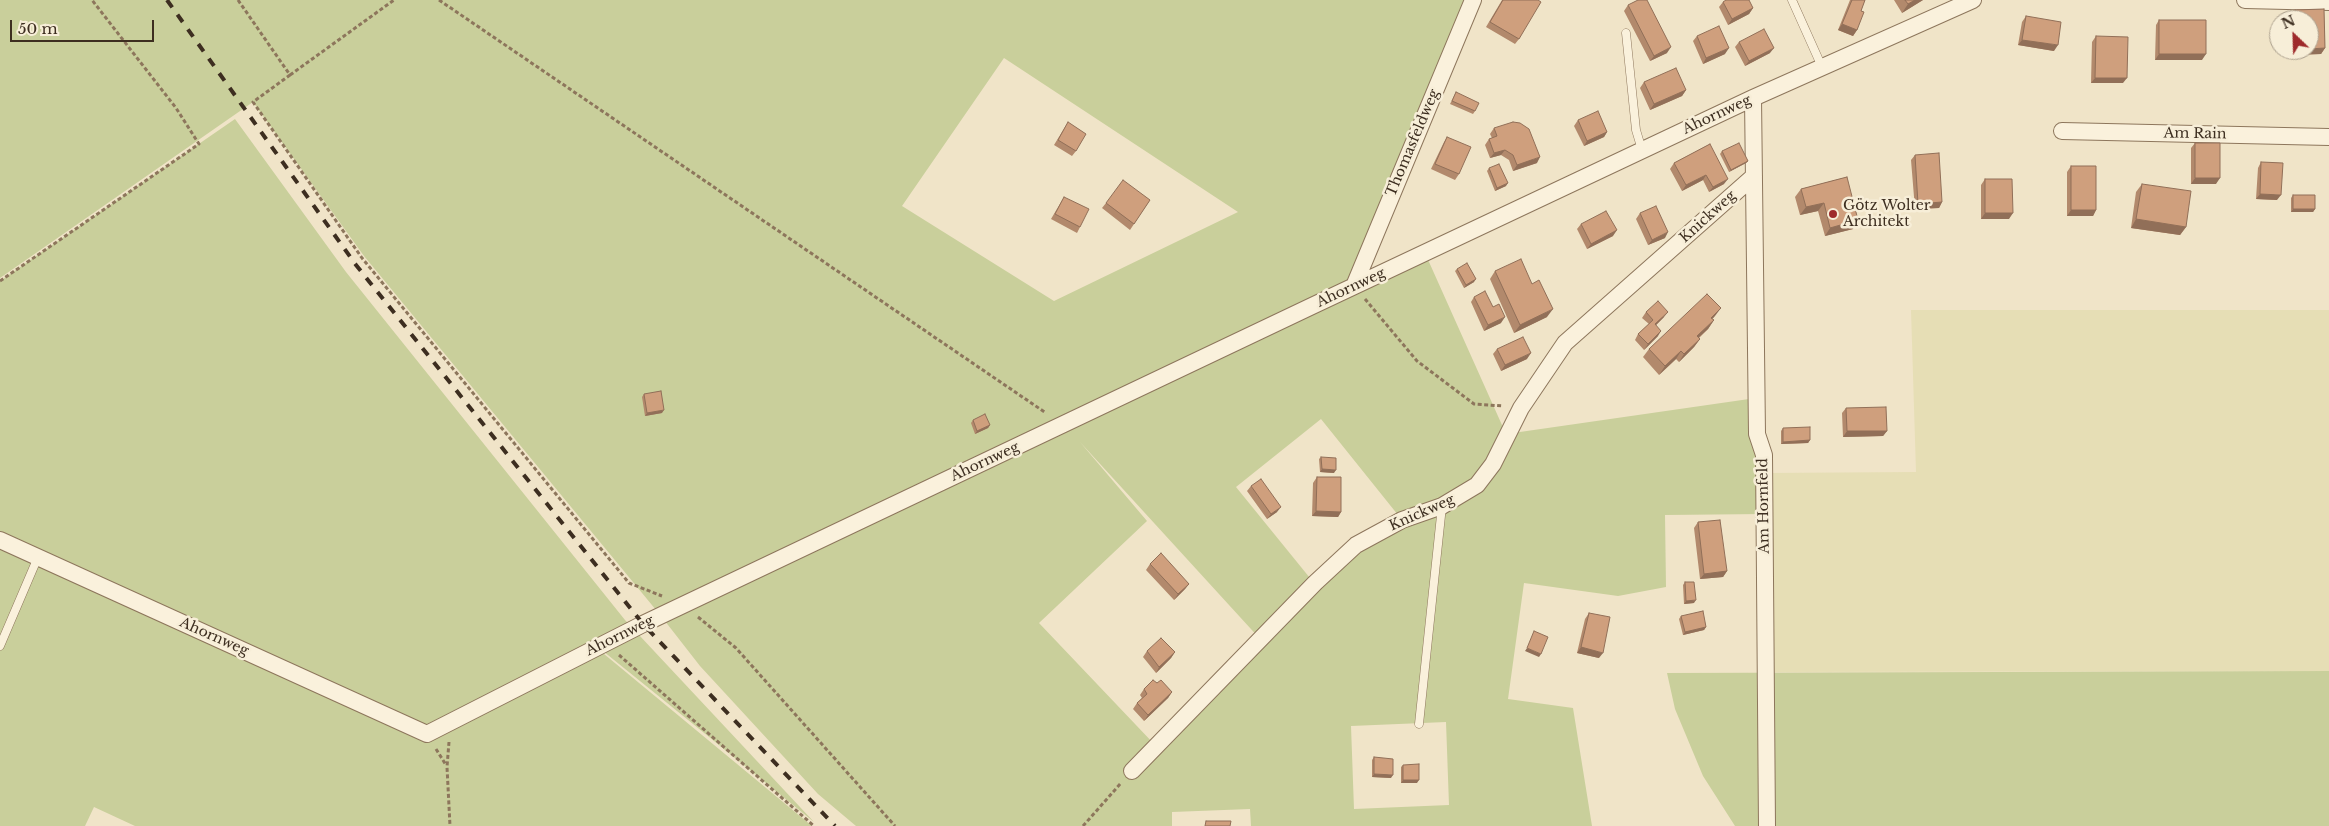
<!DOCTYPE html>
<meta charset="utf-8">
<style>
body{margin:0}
#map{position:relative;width:2329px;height:826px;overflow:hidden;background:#f0e4c8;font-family:"Libre Baskerville",serif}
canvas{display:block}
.north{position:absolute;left:2269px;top:10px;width:50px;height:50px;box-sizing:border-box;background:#f7eed8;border:1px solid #ada18e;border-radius:50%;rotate:336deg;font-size:14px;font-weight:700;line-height:20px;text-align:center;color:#3d2e20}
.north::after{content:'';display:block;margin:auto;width:18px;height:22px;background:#9e2a2b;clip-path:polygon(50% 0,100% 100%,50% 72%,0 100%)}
.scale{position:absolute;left:10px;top:20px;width:144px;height:22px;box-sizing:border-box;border:2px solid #3d2e20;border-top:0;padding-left:6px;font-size:15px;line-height:18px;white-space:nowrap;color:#3d2e20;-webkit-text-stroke:4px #f7eed8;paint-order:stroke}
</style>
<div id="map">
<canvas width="2329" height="826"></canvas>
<div class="north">N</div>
<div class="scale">50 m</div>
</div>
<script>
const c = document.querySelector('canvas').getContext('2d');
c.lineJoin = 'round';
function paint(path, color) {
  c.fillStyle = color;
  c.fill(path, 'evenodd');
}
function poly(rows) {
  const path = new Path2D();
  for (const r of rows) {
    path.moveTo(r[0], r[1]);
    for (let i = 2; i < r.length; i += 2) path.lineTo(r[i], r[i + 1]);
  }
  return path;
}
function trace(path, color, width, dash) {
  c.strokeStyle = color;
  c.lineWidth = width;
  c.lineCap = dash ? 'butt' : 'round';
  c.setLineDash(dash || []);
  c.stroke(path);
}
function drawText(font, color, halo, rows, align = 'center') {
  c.font = font + ' "Libre Baskerville",serif';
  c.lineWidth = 5;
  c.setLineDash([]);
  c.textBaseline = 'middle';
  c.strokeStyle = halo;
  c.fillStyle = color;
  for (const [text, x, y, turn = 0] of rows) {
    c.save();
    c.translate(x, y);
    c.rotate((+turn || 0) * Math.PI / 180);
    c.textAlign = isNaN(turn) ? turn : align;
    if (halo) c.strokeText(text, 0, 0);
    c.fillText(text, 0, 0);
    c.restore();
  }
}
const farmland = poly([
 [1911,310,2329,310,2329,671,1766,672,1764,473,1916,472]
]);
const green = poly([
 [0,0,1473,0,1354,286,1425,253,1506,434,1756,398,1764,514,1665,515,1666,587,1618,596,1524,583,1508,699,1573,708,1592,826,1251,826,1250,809,1172,812,1172,826,856,826,818,794,700,666,661,616,364,256,253,102,0,278],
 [1004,58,1238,212,1054,301,902,206],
 [1321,419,1402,520,1314,583,1236,487],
 [1080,442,1261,640,1155,745,1039,623,1147,521],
 [1446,722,1449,805,1354,809,1351,726],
 [235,119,346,272,625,620,814,822,598,647,427,734,0,542,0,281],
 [0,545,427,738,598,649,812,826,135,826,94,807,85,826,0,826],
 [2329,671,2329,826,1735,826,1703,776,1675,709,1667,673]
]);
const path = poly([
 [238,0,290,75,253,102,362,258,629,583,662,596],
 [439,0,1046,413],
 [290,75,394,0],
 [0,281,199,144,176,108,92,0],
 [1365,299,1417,361,1474,404,1503,406],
 [698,617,736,648,895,826],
 [619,655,814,826],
 [449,742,447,767,450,826],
 [436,749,446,765],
 [1083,826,1121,783]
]);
const service = poly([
 [1792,0,1822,67],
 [1626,33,1636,130,1642,150],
 [0,646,38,557],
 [1419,724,1442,506]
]);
const minor = poly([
 [2245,0,2329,2],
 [1753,98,1757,434,1764,455,1767,826],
 [2062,131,2329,137],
 [1354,286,1473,0],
 [0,540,427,734,643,624,1312,306,1753,98,1973,0],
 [1132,771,1315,583,1356,545,1402,520,1442,506,1477,485,1493,464,1521,408,1565,343,1754,176]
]);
const rail = poly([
 [167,0,356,265,643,624,835,826]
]);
const wall = poly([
 [1502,0,1538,0,1519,39,1515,44,1486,27],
 [1850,0,1865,0,1861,11,1857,30,1853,36,1838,30],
 [1894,0,1923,0,1902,13],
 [1723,2,1753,8,1749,14,1728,25,1719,7],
 [1628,5,1667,53,1650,61,1624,11],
 [2324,9,2325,48,2321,54,2292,55,2291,50,2309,50,2309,20,2291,20,2290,16,2294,10],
 [2026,16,2054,51,2018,45,2022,22],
 [2159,20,2202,60,2155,60,2156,25],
 [1697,36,1725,54,1703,64,1693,41],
 [2096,36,2123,83,2091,83,2092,42],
 [1739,42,1770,53,1745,66,1735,47],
 [1644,82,1686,90,1682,96,1650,110,1640,88],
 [1456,92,1475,111,1473,114,1450,104],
 [1578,120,1607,132,1604,137,1584,146,1574,126],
 [1068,122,1076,151,1072,156,1054,145],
 [1494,128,1537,163,1513,171,1509,160,1501,155,1490,158,1485,145,1489,139,1492,138,1490,134],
 [1447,137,1459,174,1455,180,1431,169,1444,142],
 [2195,143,2216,184,2191,184,2191,148],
 [1710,144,1724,184,1709,192,1703,180,1682,191,1670,169,1674,163],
 [1722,151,1748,161,1746,163,1729,172,1720,154],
 [1915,155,1942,202,1939,208,1915,209,1911,160],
 [2261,162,2277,200,2256,199,2258,168],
 [2071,166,2096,210,2093,216,2067,216,2067,172],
 [1489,168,1506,186,1495,191,1487,171],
 [1847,177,1853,229,1825,236,1818,211,1800,215,1795,197,1801,189],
 [1985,179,2009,219,1981,219,1981,185],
 [2142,184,2186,227,2180,235,2131,228,2136,192],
 [2293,195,2315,209,2313,212,2291,212,2291,198],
 [1064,197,1080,227,1077,233,1051,219],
 [1150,200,1130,230,1102,208,1106,203],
 [1640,213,1665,238,1648,245,1636,219],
 [1581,224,1613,236,1587,249,1577,229],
 [1457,269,1474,282,1464,288,1455,271],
 [1495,271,1532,284,1547,317,1514,333,1490,279],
 [1474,297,1493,307,1501,323,1484,331,1471,302],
 [1646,312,1664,317,1656,325,1658,336,1644,350,1635,340,1638,334,1649,324,1642,318],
 [1715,316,1712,319,1714,320,1708,329,1699,338,1700,339,1694,347,1679,362,1676,359,1659,375,1643,357,1649,349],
 [1497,349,1527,359,1501,371,1493,354],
 [644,394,662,413,645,416,642,397],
 [1846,408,1887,431,1883,436,1843,437,1842,413],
 [973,420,990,425,988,428,975,434,971,423],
 [1783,428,1810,440,1808,443,1781,444,1781,431],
 [1321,457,1334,473,1320,472,1319,459],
 [1317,477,1341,512,1338,517,1312,516,1313,483],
 [1251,486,1277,512,1267,519,1247,491],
 [1698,522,1727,571,1723,577,1700,579,1694,528],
 [1150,564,1189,584,1185,589,1174,600,1146,570],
 [1685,582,1694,603,1684,604,1683,585],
 [1589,613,1599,658,1577,653,1585,619],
 [1681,616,1706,627,1704,630,1683,635,1679,619],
 [1147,651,1175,652,1171,658,1156,673,1143,657],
 [1157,683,1172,692,1168,698,1144,721,1133,709,1137,703,1142,698,1140,695,1144,689],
 [1374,757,1391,778,1372,777,1372,760],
 [1403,765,1417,783,1401,783,1401,767]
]);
const shadedWall = poly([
 [1915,0,1923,0,1902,13,1908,4],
 [1753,8,1749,14,1728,25,1732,19],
 [1842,24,1857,30,1853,36,1838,30],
 [2022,40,2058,45,2054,51,2018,45],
 [1671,47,1667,53,1650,61,1654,56],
 [1729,48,1725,54,1703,64,1706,58],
 [1774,48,1770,53,1745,66,1749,61],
 [2325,48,2321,54,2292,55,2295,50,2309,50,2309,49],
 [2159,54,2206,54,2202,60,2155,60],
 [2095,78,2127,78,2123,83,2091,83],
 [1686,90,1682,96,1650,110,1654,104],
 [1607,132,1604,137,1584,146,1587,141],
 [1505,150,1501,155,1490,158,1494,153],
 [1540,157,1537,163,1513,171,1517,165],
 [1748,161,1746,163,1729,172,1731,170],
 [1706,175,1703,180,1682,191,1686,185],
 [2195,178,2220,178,2216,184,2191,184],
 [1728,179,1724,184,1709,192,1713,187],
 [1508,183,1506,186,1495,191,1497,188],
 [2260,194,2281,195,2277,200,2256,199],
 [1942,202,1939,208,1915,209,1918,204],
 [1824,203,1818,211,1800,215,1806,207],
 [2293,209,2315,209,2313,212,2291,212],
 [2071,210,2096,210,2093,216,2067,216],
 [1985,213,2013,213,2009,219,1981,219],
 [2136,219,2186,227,2180,235,2131,228],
 [1858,220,1853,229,1825,236,1830,228],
 [1617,230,1613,236,1587,249,1591,244],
 [1668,232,1665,238,1648,245,1652,240],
 [1476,279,1474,282,1464,288,1466,285],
 [1721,308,1715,316,1705,326,1711,318],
 [1553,309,1547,317,1514,333,1520,325],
 [1668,312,1664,317,1651,330,1655,324],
 [1505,317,1501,323,1484,331,1488,325],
 [1714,320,1708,329,1691,344,1697,336],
 [1661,331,1658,336,1644,350,1648,344],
 [1700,339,1694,347,1679,362,1684,354],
 [1681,351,1676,359,1659,375,1665,366],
 [1531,353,1527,359,1501,371,1505,365],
 [664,410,662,413,645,416,647,413],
 [990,425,988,428,975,434,977,431],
 [1847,431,1887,431,1883,436,1843,437],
 [1810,440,1808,443,1781,444,1783,442],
 [1322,469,1336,470,1334,473,1320,472],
 [1281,507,1277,512,1267,519,1271,514],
 [1316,511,1341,512,1338,517,1312,516],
 [1727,571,1723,577,1700,579,1704,574],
 [1189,584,1185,589,1174,600,1178,594],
 [1696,600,1694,603,1684,604,1686,601],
 [1706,627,1704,630,1683,635,1685,632],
 [1581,647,1603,653,1599,658,1577,653],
 [1527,648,1541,654,1539,657,1525,651],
 [1175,652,1171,658,1156,673,1159,667],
 [1172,692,1168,698,1144,721,1148,715],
 [1374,774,1393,775,1391,778,1372,777],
 [1403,780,1419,780,1417,783,1401,783]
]);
const building = poly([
 [1503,0,1538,0,1541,2,1519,39,1490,22,1503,0],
 [1638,0,1647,0,1671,47,1654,56,1628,5,1638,0],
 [1726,0,1749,0,1753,8,1732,19,1723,2,1726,0],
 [1852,0,1865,0,1861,11,1864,12,1857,30,1842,24,1852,0],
 [1905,0,1915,0,1908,4,1905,0],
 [2324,9,2325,48,2309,49,2309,20,2295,20,2294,10,2324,9],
 [2026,16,2061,22,2058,45,2022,40,2026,16],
 [2159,20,2206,20,2206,54,2159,54,2159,20],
 [1719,26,1729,48,1706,58,1697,36,1719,26],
 [1764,29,1774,48,1749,61,1739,42,1764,29],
 [2096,36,2128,37,2127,78,2095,78,2096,36],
 [1676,68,1686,90,1654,104,1644,82,1676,68],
 [1456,92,1479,103,1475,111,1452,101,1456,92],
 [1598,111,1607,132,1587,141,1578,120,1598,111],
 [1068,122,1086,134,1076,151,1058,140,1068,122],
 [1513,122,1520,123,1529,129,1540,157,1517,165,1513,155,1505,150,1494,153,1489,139,1497,136,1494,128,1513,122],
 [1447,137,1471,147,1459,174,1435,164,1447,137],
 [1739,143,1748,161,1731,170,1722,151,1739,143],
 [2195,143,2220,143,2220,178,2195,178,2195,143],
 [1710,144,1728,179,1713,187,1706,175,1686,185,1674,163,1710,144],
 [1939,153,1942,202,1918,204,1915,155,1939,153],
 [2261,162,2283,163,2281,195,2260,194,2261,162],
 [1499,164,1508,183,1497,188,1489,168,1499,164],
 [2071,166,2096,166,2096,210,2071,210,2071,166],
 [1847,177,1858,220,1830,228,1824,203,1806,207,1801,189,1847,177],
 [1985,179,2012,179,2013,213,1985,213,1985,179],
 [1123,180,1150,200,1134,224,1106,203,1123,180],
 [2142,184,2191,191,2186,227,2136,219,2142,184],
 [2293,195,2315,195,2315,209,2293,209,2293,195],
 [1064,197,1089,209,1080,227,1055,214,1064,197],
 [1656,206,1668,232,1652,240,1640,213,1656,206],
 [1606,211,1617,230,1591,244,1581,224,1606,211],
 [1521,259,1532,284,1539,280,1553,309,1520,325,1495,271,1521,259],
 [1467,263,1476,279,1466,285,1457,269,1467,263],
 [1485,291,1493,307,1499,304,1505,317,1488,325,1474,297,1485,291],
 [1707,294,1721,308,1711,318,1714,320,1697,336,1700,339,1684,354,1681,351,1665,366,1649,349,1707,294],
 [1658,301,1668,312,1655,324,1661,331,1648,344,1638,334,1653,320,1646,312,1658,301],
 [1523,337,1531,353,1505,365,1497,349,1523,337],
 [661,391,664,410,647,413,644,394,661,391],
 [1886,407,1887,431,1847,431,1846,408,1886,407],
 [985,414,990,425,977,431,973,420,985,414],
 [1810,427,1810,440,1783,442,1783,428,1810,427],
 [1321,457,1336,458,1336,470,1322,469,1321,457],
 [1317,477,1341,477,1341,512,1316,511,1317,477],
 [1261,479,1281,507,1271,514,1251,486,1261,479],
 [1720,520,1727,571,1704,574,1698,522,1720,520],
 [1161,553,1189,584,1178,594,1150,564,1161,553],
 [1685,582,1694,582,1696,600,1686,601,1685,582],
 [1703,611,1706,627,1685,632,1681,616,1703,611],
 [1589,613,1610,617,1603,653,1581,647,1589,613],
 [1534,631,1548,637,1541,654,1527,648,1534,631],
 [1161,638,1175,652,1159,667,1147,651,1161,638],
 [1153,680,1157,683,1161,680,1172,692,1148,715,1137,703,1147,694,1144,689,1153,680],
 [1374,757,1393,759,1393,775,1374,774,1374,757],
 [1419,764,1419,780,1403,780,1403,765,1419,764],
 [1206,821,1231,821,1230,826,1205,826,1206,821]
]);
const markers = [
 [1833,214,5,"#9e2a2b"]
];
const streetNames = [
 ["Ahornweg",1717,115,-25],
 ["Am Rain",2195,134,1],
 ["Thomasfeldweg",1413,143,-67],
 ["Knickweg",1708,217,-42],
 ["Ahornweg",1351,288,-25],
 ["Ahornweg",985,462,-25],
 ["Am Hornfeld",1764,506,-91],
 ["Knickweg",1422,513,-24],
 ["Ahornweg",620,636,-26],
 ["Ahornweg",214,637,24]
];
const poiNames = [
 ["Götz Wolter",1843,206],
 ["Architekt",1843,222]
];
paint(farmland, '#e6deb5');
paint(green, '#c9cf9b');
trace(service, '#8d765c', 9);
trace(minor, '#8d765c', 18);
trace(path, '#8d765c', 3, [4, 2.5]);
trace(service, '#faf1dc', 8);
trace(minor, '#faf1dc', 16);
trace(rail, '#3d2e20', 4, [9, 9]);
paint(wall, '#b2896c');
paint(shadedWall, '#916f58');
paint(building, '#cf9f7d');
trace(building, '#916f58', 1);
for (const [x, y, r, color] of markers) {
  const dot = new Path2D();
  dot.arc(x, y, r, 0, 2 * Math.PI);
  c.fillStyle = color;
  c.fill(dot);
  trace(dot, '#f7eed8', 2);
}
drawText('14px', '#3d2e20', '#f7eed8', streetNames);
drawText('14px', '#3d2e20', '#f7eed8', poiNames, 'left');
</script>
